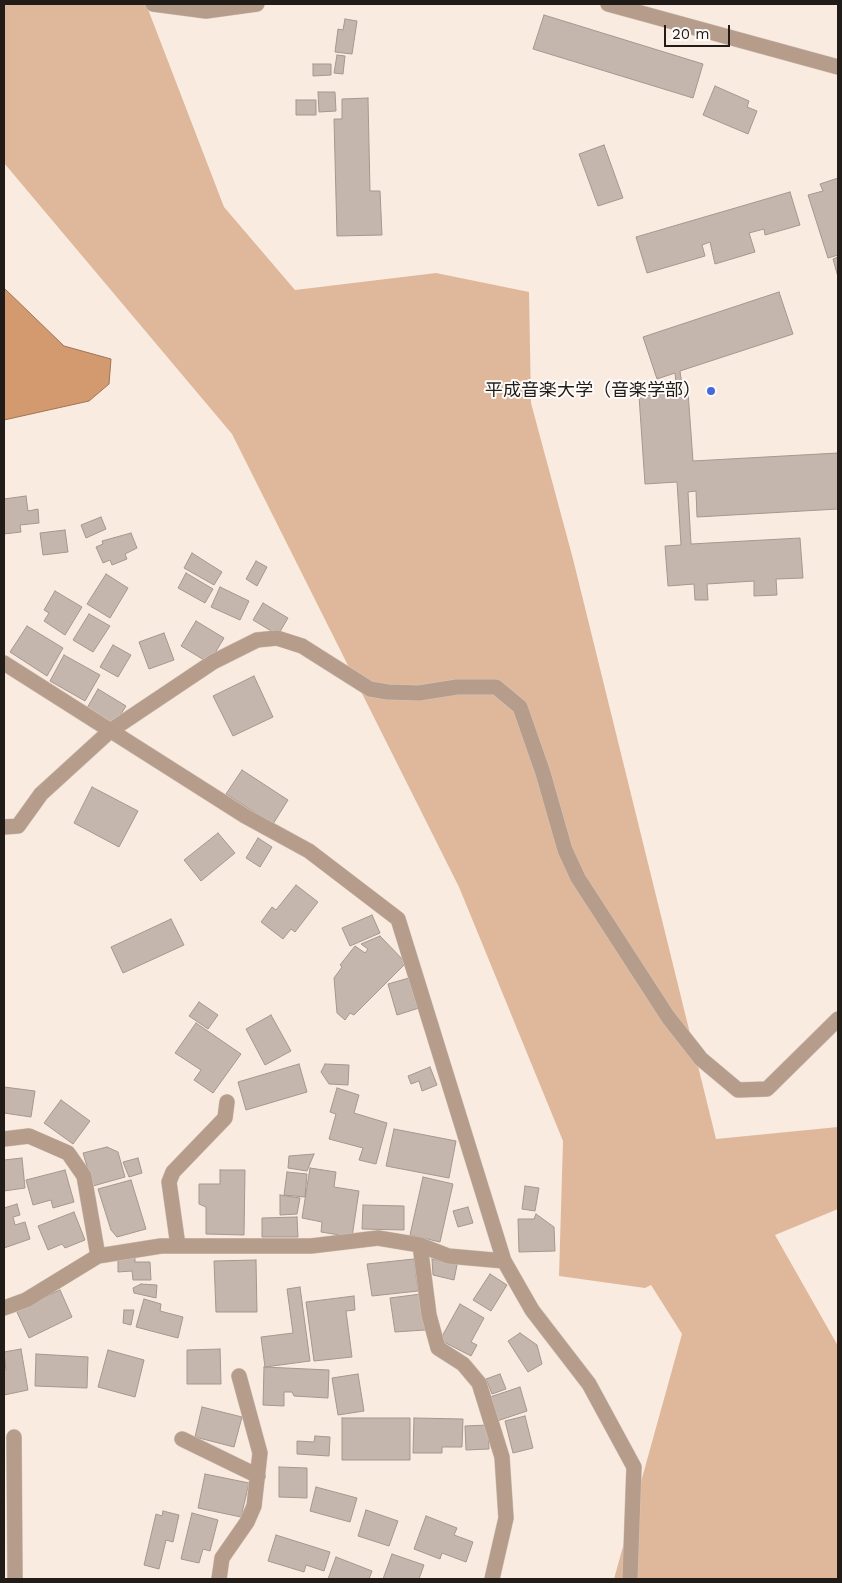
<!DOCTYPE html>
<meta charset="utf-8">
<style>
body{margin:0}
#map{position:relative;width:842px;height:1583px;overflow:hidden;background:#faebe1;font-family:"Work Sans",sans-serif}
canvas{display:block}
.frame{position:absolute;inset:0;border:5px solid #211c18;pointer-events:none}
.scale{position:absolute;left:664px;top:25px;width:66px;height:22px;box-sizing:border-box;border:2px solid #211c18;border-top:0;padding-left:6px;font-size:15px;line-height:18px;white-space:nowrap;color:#211c18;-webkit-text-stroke:4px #fefbf9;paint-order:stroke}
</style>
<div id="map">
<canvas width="842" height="1583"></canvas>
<div class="frame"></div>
<div class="scale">20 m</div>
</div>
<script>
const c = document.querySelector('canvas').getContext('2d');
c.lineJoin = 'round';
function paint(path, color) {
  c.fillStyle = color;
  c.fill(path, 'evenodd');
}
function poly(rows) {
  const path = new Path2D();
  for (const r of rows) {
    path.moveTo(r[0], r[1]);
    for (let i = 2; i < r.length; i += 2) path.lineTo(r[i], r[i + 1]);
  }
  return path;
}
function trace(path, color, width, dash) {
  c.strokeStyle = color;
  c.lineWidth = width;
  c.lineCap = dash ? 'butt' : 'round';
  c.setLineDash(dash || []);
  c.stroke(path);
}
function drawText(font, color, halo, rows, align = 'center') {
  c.font = font + ' "Work Sans","Noto Sans JP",sans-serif';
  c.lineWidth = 4;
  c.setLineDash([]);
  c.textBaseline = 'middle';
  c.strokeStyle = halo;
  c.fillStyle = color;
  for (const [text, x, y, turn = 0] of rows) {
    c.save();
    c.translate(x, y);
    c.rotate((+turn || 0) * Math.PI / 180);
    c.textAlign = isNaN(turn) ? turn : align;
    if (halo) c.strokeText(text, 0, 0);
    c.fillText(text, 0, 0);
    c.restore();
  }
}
const green = poly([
 [4,4,146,4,224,207,295,290,436,273,529,292,531,403,573,559,716,1139,838,1127,838,1209,775,1235,838,1346,838,1579,614,1579,682,1334,651,1285,645,1288,559,1276,563,1141,459,887,232,434,4,163]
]);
const water = poly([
 [4,288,64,346,111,359,109,384,89,401,4,420,4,288]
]);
const building = poly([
 [544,15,703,64,693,98,533,49,544,15],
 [345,19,357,21,352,54,335,52,338,29,343,30,345,19],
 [337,55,345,56,343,74,334,73,337,55],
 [313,64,331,64,331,75,313,76,313,64],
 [715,86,749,101,747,107,757,111,748,134,703,115,715,86],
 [318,92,335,92,336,111,319,112,318,92],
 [368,98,370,191,380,191,382,235,337,236,334,119,342,119,342,99,368,98],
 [296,100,316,100,316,115,296,115,296,100],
 [604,145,623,198,598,206,579,154,604,145],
 [838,178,838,255,828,258,808,195,823,191,820,184,838,178],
 [790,192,800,225,765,235,764,229,749,233,755,252,715,264,710,242,702,245,705,256,647,273,636,237,790,192],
 [838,257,838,277,833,259,838,257],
 [779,292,793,334,680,371,683,393,688,392,693,461,838,453,838,509,697,517,696,491,688,492,691,544,800,538,803,578,776,579,777,595,754,596,754,581,707,584,708,600,695,600,694,584,668,586,665,546,681,545,677,482,645,484,639,396,677,393,675,373,657,379,643,337,779,292],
 [26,496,28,511,38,509,39,523,20,525,21,532,4,534,4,499,26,496],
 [101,517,106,529,86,538,81,525,101,517],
 [65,530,68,552,43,555,40,533,65,530],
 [131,533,137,548,125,554,127,559,112,565,110,560,103,563,96,547,103,544,102,541,131,533],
 [192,553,222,572,214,585,184,568,192,553],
 [256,561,267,567,257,586,246,579,256,561],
 [186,573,213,589,205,603,178,588,186,573],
 [106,574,128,588,110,618,87,604,106,574],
 [220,587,249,601,240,620,211,607,220,587],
 [55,591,82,607,65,635,44,621,49,613,44,610,55,591],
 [263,603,288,618,278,635,253,620,263,603],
 [89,614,110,626,93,652,73,640,89,614],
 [196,621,224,638,209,663,181,646,196,621],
 [27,626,63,648,47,676,10,652,27,626],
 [164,633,174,660,149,669,139,642,164,633],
 [113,645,131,655,118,677,100,667,113,645],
 [64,655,100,675,85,701,50,681,64,655],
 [254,676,273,717,233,736,213,696,254,676],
 [98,689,126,706,114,725,87,708,98,689],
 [242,770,288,800,273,824,226,794,242,770],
 [92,787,138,811,119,847,74,823,92,787],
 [218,833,235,853,201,881,184,860,218,833],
 [258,838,272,847,260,867,246,858,258,838],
 [296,885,318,902,295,932,291,929,283,939,261,922,272,907,276,910,296,885],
 [372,915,380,933,350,946,342,928,372,915],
 [171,919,184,945,123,973,111,947,171,919],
 [380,936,406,963,354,1015,350,1013,345,1020,337,1013,334,978,342,967,340,965,355,946,365,953,368,949,361,944,380,936],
 [409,978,419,1008,397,1015,388,984,409,978],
 [199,1002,218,1015,208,1029,189,1016,199,1002],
 [271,1015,291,1051,265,1065,246,1029,271,1015],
 [196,1023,241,1054,213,1093,194,1080,201,1070,175,1053,196,1023],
 [299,1064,307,1092,246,1110,238,1082,299,1064],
 [325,1064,349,1065,348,1085,329,1084,321,1072,325,1064],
 [430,1067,437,1085,422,1091,419,1081,411,1084,408,1076,430,1067],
 [4,1087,35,1091,31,1117,4,1113,4,1087],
 [337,1088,359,1095,354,1113,387,1123,376,1164,359,1160,363,1148,329,1139,336,1114,330,1112,337,1088],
 [61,1100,90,1121,73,1144,44,1123,61,1100],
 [394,1129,456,1141,449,1178,386,1166,394,1129],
 [107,1147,118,1152,125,1177,93,1186,83,1153,107,1147],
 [314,1154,307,1171,288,1168,289,1156,314,1154],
 [22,1158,25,1188,4,1191,4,1160,22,1158],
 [138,1158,142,1173,129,1177,123,1162,138,1158],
 [310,1168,336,1172,334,1187,359,1191,352,1237,321,1232,322,1222,302,1218,310,1168],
 [65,1170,74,1202,53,1208,51,1200,33,1205,26,1180,65,1170],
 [220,1170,245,1170,244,1235,206,1234,206,1207,199,1204,199,1184,220,1184,220,1170],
 [287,1172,307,1174,305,1197,284,1195,287,1172],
 [423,1177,453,1184,440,1242,410,1235,423,1177],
 [131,1180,146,1229,117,1237,111,1230,98,1189,131,1180],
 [525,1186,539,1188,535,1211,522,1209,525,1186],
 [280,1195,300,1198,297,1214,280,1215,280,1195],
 [17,1204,20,1215,13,1217,15,1225,25,1222,30,1239,4,1248,4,1208,17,1204],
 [363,1205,404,1206,404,1230,362,1229,363,1205],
 [468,1207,473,1223,458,1227,453,1211,468,1207],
 [74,1212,85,1240,65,1248,62,1244,48,1250,38,1226,74,1212],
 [536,1214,554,1227,555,1251,519,1252,518,1219,534,1219,536,1214],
 [297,1217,298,1237,262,1237,262,1218,297,1217],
 [118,1256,135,1256,135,1262,150,1262,151,1280,133,1280,132,1271,118,1272,118,1256],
 [414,1259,418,1291,372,1296,367,1264,414,1259],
 [432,1259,457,1265,454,1280,433,1275,432,1259],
 [256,1260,257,1312,216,1312,214,1261,256,1260],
 [490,1274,507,1285,491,1311,473,1300,490,1274],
 [141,1284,157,1285,156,1298,134,1293,133,1288,141,1284],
 [300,1287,310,1361,265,1367,261,1337,293,1333,287,1289,300,1287],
 [60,1290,72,1317,29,1338,16,1310,60,1290],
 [421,1294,425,1330,395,1332,390,1298,421,1294],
 [354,1296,355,1310,346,1311,352,1357,314,1361,306,1302,354,1296],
 [144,1299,161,1304,160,1311,183,1317,178,1338,136,1327,144,1299],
 [460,1304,484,1318,471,1342,477,1345,471,1356,440,1340,460,1304],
 [124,1310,134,1310,131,1325,123,1323,124,1310],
 [520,1333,537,1345,542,1364,528,1372,508,1341,520,1333],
 [21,1349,28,1390,4,1395,4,1370,6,1370,4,1352,21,1349],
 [220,1349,221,1384,187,1384,187,1350,220,1349],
 [108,1350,144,1360,135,1397,98,1387,108,1350],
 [36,1354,88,1357,87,1388,35,1386,36,1354],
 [264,1367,329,1370,328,1398,294,1396,292,1392,284,1392,284,1406,263,1405,264,1367],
 [358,1374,364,1411,338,1415,332,1378,358,1374],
 [500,1374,506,1389,492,1394,486,1379,500,1374],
 [520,1387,527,1411,497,1421,490,1397,520,1387],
 [202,1407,242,1417,234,1447,195,1437,202,1407],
 [525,1416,533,1448,513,1453,505,1421,525,1416],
 [342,1418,410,1418,410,1460,342,1460,342,1418],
 [414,1418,463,1419,462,1447,442,1447,442,1453,413,1453,414,1418],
 [488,1425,489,1449,466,1450,465,1426,488,1425],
 [315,1436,330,1437,329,1456,297,1454,297,1441,314,1442,315,1436],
 [279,1467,307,1468,307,1498,279,1497,279,1467],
 [205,1474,249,1483,241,1517,198,1508,205,1474],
 [316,1487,357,1498,350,1522,310,1511,316,1487],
 [366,1510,398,1521,389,1546,358,1536,366,1510],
 [163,1511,179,1515,173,1542,166,1540,159,1569,144,1565,156,1514,162,1516,163,1511],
 [192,1513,218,1520,210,1551,203,1549,199,1563,181,1559,192,1513],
 [426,1516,457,1528,454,1535,473,1542,466,1562,442,1553,440,1559,414,1549,426,1516],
 [276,1535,330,1552,324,1571,306,1565,304,1572,268,1561,276,1535],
 [392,1554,424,1565,419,1579,383,1579,392,1554],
 [336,1557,372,1571,369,1579,328,1579,336,1557]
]);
const street = poly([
 [153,4,206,11,257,4],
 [608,4,838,67],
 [4,663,245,816,309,851,398,919,504,1261,532,1310,589,1384,634,1467,630,1579],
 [4,827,18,826,41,794,110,731,213,662,257,640,277,638,302,646,370,689,388,692,419,693,457,687,496,687,520,707,543,773,565,850,578,878,668,1017,701,1059,738,1090,767,1089,838,1019],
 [4,1139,29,1136,68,1153,84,1176,98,1256],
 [420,1245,429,1315,438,1348,463,1364,479,1383,502,1457,506,1518,492,1579],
 [178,1246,169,1182,173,1172,225,1118,227,1102],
 [4,1308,26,1300,98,1256,161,1246,311,1246,378,1238,420,1245,448,1256,504,1261],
 [14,1437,15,1579],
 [182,1439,258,1476],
 [219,1579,222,1558,247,1522,254,1506,260,1453,239,1376]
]);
const markers = [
 [711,391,5,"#456adc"]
];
const poiNames = [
 ["平成音楽大学（音楽学部）",701,391]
];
paint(green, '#dfb89c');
paint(water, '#d3996f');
trace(water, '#9e7455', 1);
paint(building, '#c4b6ac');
trace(building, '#a5978e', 1);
trace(street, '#d3c6bd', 16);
trace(street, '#b69c8a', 15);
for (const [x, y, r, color] of markers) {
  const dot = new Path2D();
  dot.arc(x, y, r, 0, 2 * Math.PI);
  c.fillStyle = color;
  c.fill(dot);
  trace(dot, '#fefbf9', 2);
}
drawText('18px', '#211c18', '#fefbf9', poiNames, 'right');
</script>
